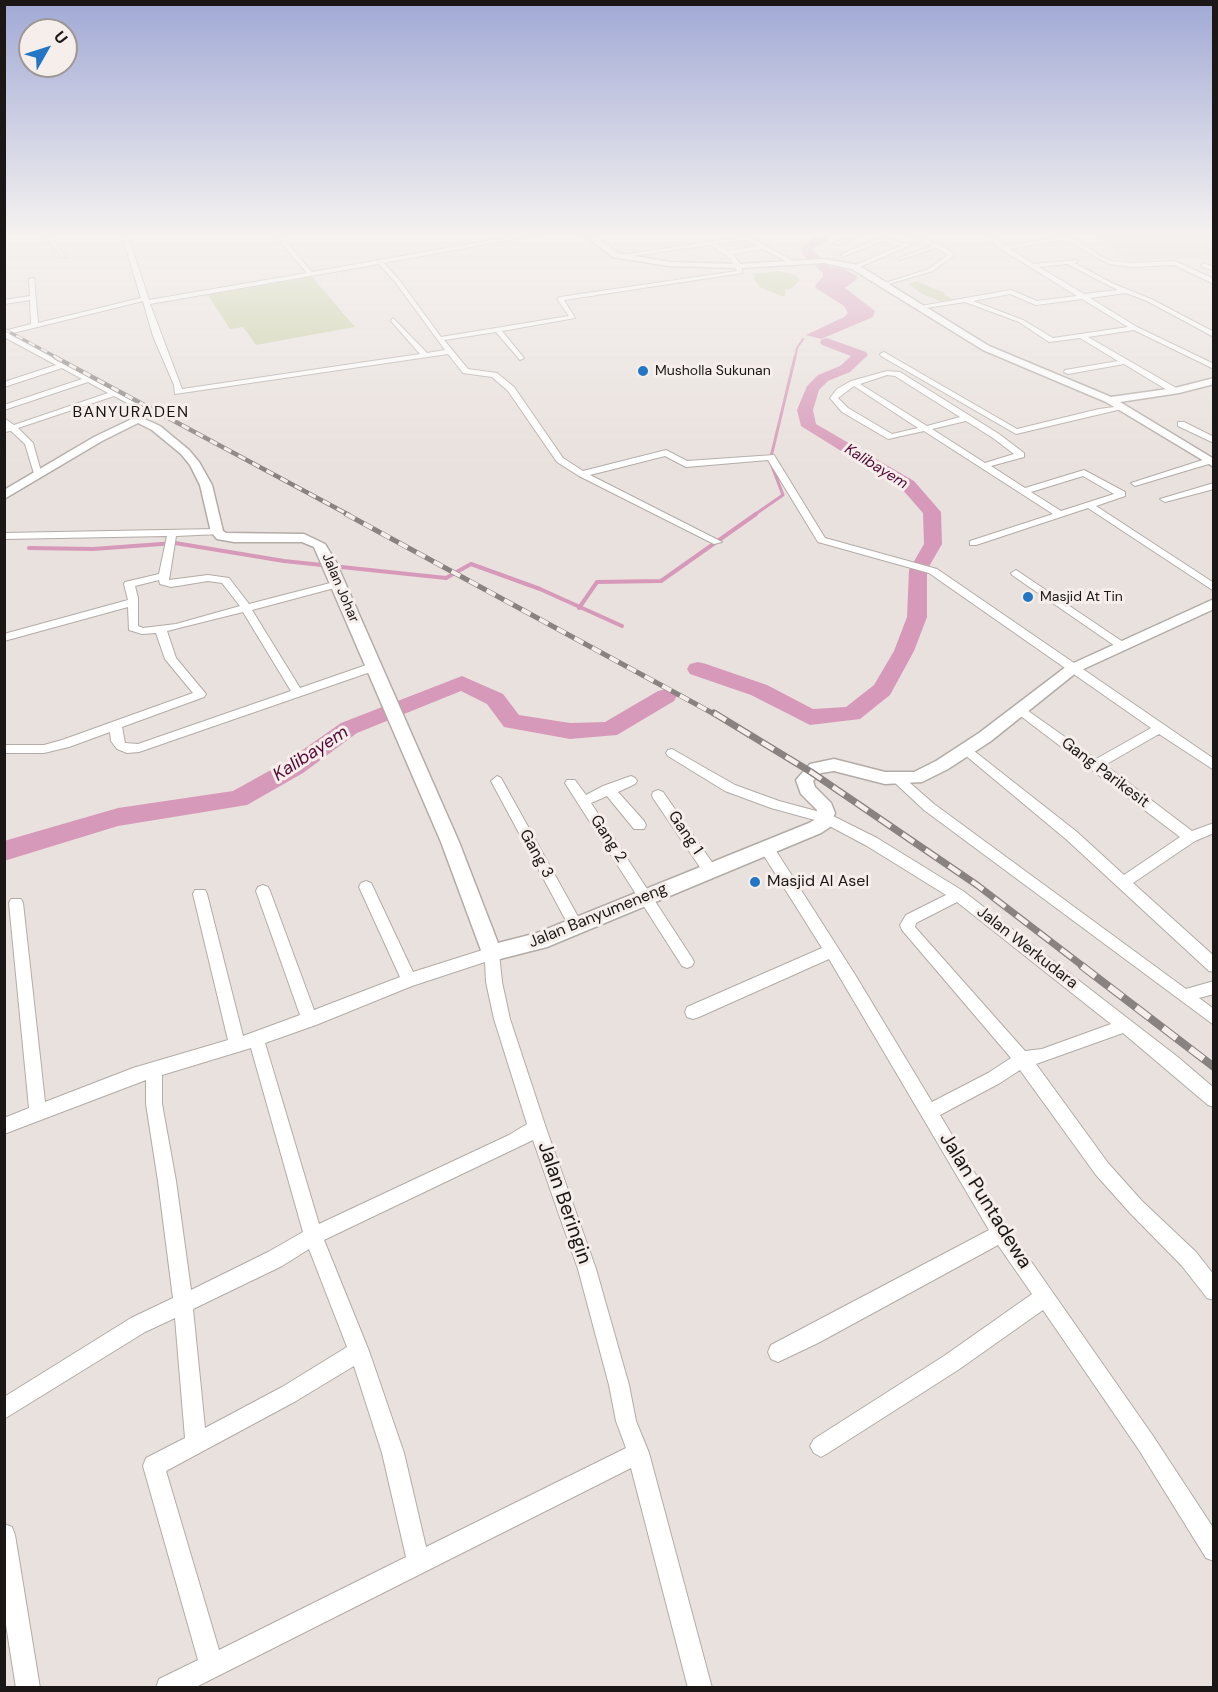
<!DOCTYPE html>
<style>
body{margin:0}
#map{position:relative;width:1218px;height:1692px;overflow:hidden;background:#e9e1dd;font-family:"DM Sans",sans-serif}
canvas{display:block}
.frame{position:absolute;inset:0;border:6px solid #1a1716;pointer-events:none}
.north{position:absolute;left:18px;top:18px;width:60px;height:60px;box-sizing:border-box;background:#f6eeea;border:2px solid #9e9895;border-radius:50%;rotate:51deg;font-size:16px;font-weight:700;line-height:24px;text-align:center;color:#1a1716}
.north::after{content:'';display:block;margin:auto;width:21px;height:27px;background:#2276c4;clip-path:polygon(50% 0,100% 100%,50% 72%,0 100%)}
</style>
<div id="map">
<canvas width="1218" height="1692"></canvas>
<div class="frame"></div>
<div class="north">U</div>
</div>
<script>
const c = document.querySelector('canvas').getContext('2d');
c.lineJoin = 'round';
function paint(path, color) {
  c.fillStyle = color;
  c.fill(path, 'evenodd');
}
function poly(rows) {
  const path = new Path2D();
  for (const r of rows) {
    path.moveTo(r[0], r[1]);
    for (let i = 2; i < r.length; i += 2) path.lineTo(r[i], r[i + 1]);
  }
  return path;
}
function trace(path, color, width, dash) {
  c.strokeStyle = color;
  c.lineWidth = width;
  c.lineCap = dash ? 'butt' : 'round';
  c.setLineDash(dash || []);
  c.stroke(path);
}
function drawText(font, color, halo, rows, align = 'center') {
  c.font = font + ' "DM Sans",sans-serif';
  c.lineWidth = 6;
  c.setLineDash([]);
  c.textBaseline = 'middle';
  c.strokeStyle = halo;
  c.fillStyle = color;
  for (const [text, x, y, turn = 0] of rows) {
    c.save();
    c.translate(x, y);
    c.rotate((+turn || 0) * Math.PI / 180);
    c.textAlign = isNaN(turn) ? turn : align;
    if (halo) c.strokeText(text, 0, 0);
    c.fillText(text, 0, 0);
    c.restore();
  }
}
const built = poly([
 [1202,233,1213,241,1213,258,1126,260,1094,235]
]);
const green = poly([
 [778,271,795,275,800,280,792,288,785,290,785,296,781,296,760,287,753,278,756,277,753,274],
 [312,277,355,327,256,345,243,327,230,329,208,295],
 [916,281,945,293,943,294,954,300,940,301,922,294,909,284]
]);
const water = poly([
 [816,262,825,263,828,267,842,268,857,276,856,280,845,288,875,311,873,317,821,339,806,335,844,317,848,313,844,306,816,288,815,285,825,275,822,267]
]);
const streamFar2 = poly([
 [795,358,797,348,803,339]
]);
const streamFar1 = poly([
 [754,515,783,495,770,461,795,357]
]);
const stream = poly([
 [29,548,93,549,175,543,284,561,446,578,471,564,540,589,622,626],
 [579,608,597,582,661,581,756,514]
]);
const river = poly([
 [821,233,832,233,827,241,812,249,835,272,837,286,831,290,823,284,823,273,804,256,800,248,821,233],
 [827,338,866,352,868,355,850,372,828,381,819,390,813,410,816,424,914,481,941,512,942,544,927,570,927,617,914,651,890,695,860,719,810,725,751,695,690,674,687,669,690,664,698,662,706,664,767,685,813,709,846,707,874,685,894,651,907,617,909,570,924,544,923,513,902,489,801,426,797,410,807,386,818,375,840,366,851,356,822,345,820,342,822,339,827,338],
 [462,676,503,694,519,715,570,723,605,722,658,691,666,689,674,691,677,696,674,701,617,735,570,739,504,727,487,704,461,691,357,733,303,773,247,805,118,826,4,861,4,841,118,808,233,791,287,761,341,723,462,676]
]);
const street = poly([
 [42,233,48,233,66,257,62,257,42,233],
 [121,233,127,233,149,300,307,273,272,233,279,233,312,272,531,233,547,233,384,263,400,281,441,337,569,316,557,299,560,297,737,271,730,258,710,245,619,258,621,255,741,237,736,234,742,233,797,263,797,265,793,265,763,249,732,254,742,266,742,273,564,300,575,318,502,331,524,358,520,360,496,332,444,340,468,369,497,373,514,387,563,458,583,471,666,450,687,461,774,455,825,538,937,569,1214,759,1214,770,1159,734,1105,765,1192,831,1214,823,1214,833,1195,841,1133,883,1214,956,1214,972,1209,971,1067,840,959,750,961,747,969,747,1077,832,1124,875,1180,837,1014,711,1016,708,1024,708,1096,759,1151,728,929,573,818,542,768,460,686,467,665,456,590,475,722,542,714,544,579,476,557,462,508,391,492,377,463,373,448,354,175,394,174,385,153,336,143,301,9,334,151,411,141,421,135,421,135,417,142,411,114,396,18,428,33,443,42,475,35,477,25,444,11,431,4,432,6,427,4,418,14,425,108,393,88,382,4,410,4,405,82,379,62,368,4,387,4,382,56,365,4,337,4,331,31,324,30,300,4,304,4,300,30,296,29,279,34,278,38,323,141,298,121,233],
 [746,240,758,246,727,251,717,244,746,240],
 [379,264,396,283,445,350,427,353,393,318,391,321,420,354,182,389,150,304,379,264],
 [858,233,868,233,838,245,833,244,858,233],
 [906,233,915,233,947,249,954,255,933,271,882,286,882,284,929,269,948,255,936,248,899,260,899,258,931,246,906,233],
 [981,233,989,233,1006,246,1059,237,1051,233,1061,233,1078,240,1101,257,1112,261,1133,263,1175,261,1214,279,1214,284,1174,265,1133,267,1109,264,1065,239,1010,249,1034,264,1077,260,1077,262,1074,263,1114,284,1151,299,1214,332,1214,337,1147,301,1126,293,1090,298,1137,327,1214,364,1214,369,1134,330,1088,337,1178,389,1178,393,1172,393,1124,364,1068,374,1064,372,1065,370,1118,361,1080,338,1049,342,1019,322,965,302,919,309,921,306,1011,290,1037,301,1077,296,1001,249,981,233],
 [1067,264,1110,286,1118,290,1084,294,1039,267,1067,264],
 [1010,294,1036,305,1082,299,1128,327,1053,338,1023,320,973,301,1010,294],
 [1203,233,1211,233,1214,235,1214,240,1203,233],
 [882,237,911,245,855,269,853,266,900,246,882,241,845,256,840,255,882,237],
 [1203,263,1214,267,1214,271,1201,266,1203,263],
 [884,352,1017,429,1099,409,1122,406,1126,408,1016,434,881,356,880,354,884,352],
 [887,371,900,372,999,434,1024,453,1024,457,991,466,1025,488,1084,470,1125,492,1125,496,1096,506,1214,583,1214,591,1088,508,976,545,970,545,970,541,1053,514,924,431,888,439,842,412,830,398,837,389,851,381,887,371],
 [887,375,895,376,960,417,927,426,860,384,887,375],
 [854,386,918,428,892,434,848,408,838,398,854,386],
 [966,421,993,438,1014,454,985,463,932,429,966,421],
 [1083,476,1114,494,1061,511,1031,492,1083,476],
 [1178,422,1184,422,1214,437,1214,443,1178,426,1178,422],
 [1209,458,1213,461,1212,463,1135,486,1131,483,1209,458],
 [1214,483,1214,489,1165,502,1160,499,1214,483],
 [217,529,222,532,220,534,176,536,169,580,208,575,229,578,249,604,338,581,342,582,342,586,252,610,300,688,375,662,381,666,379,669,139,752,127,753,117,749,111,741,110,732,69,747,44,753,4,753,4,745,44,745,62,740,193,693,165,659,156,633,142,634,129,630,128,607,4,641,4,634,128,600,124,584,125,582,159,574,167,536,4,539,4,533,217,529],
 [159,580,160,584,171,587,208,581,222,583,240,606,176,624,143,628,138,626,138,598,135,586,159,580],
 [243,612,291,691,138,744,125,743,122,727,204,697,206,694,176,658,167,631,243,612],
 [1016,570,1126,644,1126,648,1118,648,1012,575,1011,573,1016,570],
 [672,749,735,785,779,801,831,815,877,838,963,891,1179,1058,1214,1088,1214,1107,1208,1105,1123,1033,1036,1064,1108,1163,1142,1201,1196,1252,1214,1275,1214,1300,1207,1298,1182,1266,1130,1213,1096,1175,1020,1070,1000,1083,940,1115,1007,1227,1153,1436,1214,1529,1214,1561,1206,1558,1139,1450,1043,1310,958,1370,828,1453,821,1457,814,1453,810,1446,814,1439,944,1356,1032,1294,998,1245,818,1343,778,1362,771,1359,768,1352,771,1345,989,1230,829,959,699,1017,693,1019,687,1017,685,1012,687,1007,822,948,761,851,759,847,761,843,771,843,854,973,932,1102,988,1073,1011,1058,902,930,900,925,906,915,946,895,867,846,822,822,771,808,725,791,668,756,666,753,668,750,672,749],
 [957,902,1111,1024,1042,1049,1025,1051,915,927,916,923,957,902],
 [898,774,902,776,934,804,1186,989,1214,981,1214,994,1199,998,1214,1009,1214,1025,924,810,894,782,892,779,894,776,898,774],
 [497,776,501,778,581,922,583,926,581,930,576,932,571,930,491,781,497,776],
 [631,776,635,778,637,781,635,784,618,792,644,821,646,825,644,829,634,829,607,796,591,803,692,958,694,962,692,966,687,968,682,966,565,783,567,780,575,780,586,795,603,786,631,776],
 [658,790,663,792,716,868,718,872,716,876,706,876,653,798,652,795,653,792,658,790],
 [366,881,371,883,373,887,413,972,492,947,497,949,499,953,502,982,510,1019,546,1128,596,1269,629,1385,636,1421,649,1453,712,1688,688,1688,631,1468,194,1688,156,1688,159,1679,198,1660,143,1466,146,1458,185,1438,175,1318,145,1332,4,1419,4,1397,131,1318,173,1298,158,1181,146,1104,146,1080,4,1134,4,1118,29,1108,9,903,11,899,21,899,23,903,45,1102,133,1068,228,1040,193,894,195,890,205,890,207,894,243,1036,300,1015,256,891,258,887,263,885,268,887,270,891,314,1010,400,977,359,887,361,883,366,881],
 [485,962,486,982,494,1019,527,1124,509,1135,319,1224,265,1043,316,1025,412,986,485,962],
 [251,1048,303,1232,268,1252,191,1290,176,1181,162,1104,162,1075,251,1048],
 [533,1140,578,1269,609,1385,616,1421,626,1448,426,1547,404,1453,369,1351,324,1240,533,1140],
 [309,1249,347,1347,282,1387,205,1428,193,1309,282,1266,309,1249],
 [354,1366,382,1453,406,1557,219,1650,166,1471,296,1401,354,1366],
 [4,1524,12,1527,15,1535,40,1688,16,1688,4,1612,4,1524]
]);
const secondary = poly([
 [581,233,591,233,618,253,669,262,739,264,824,259,858,265,989,346,1111,397,1175,388,1214,378,1214,384,1179,393,1120,402,1214,459,1214,467,1106,402,983,350,852,269,824,263,739,268,669,266,613,257,581,233],
 [138,416,160,426,189,450,199,462,212,485,223,531,226,533,304,534,325,544,336,562,459,842,498,943,537,933,809,823,816,819,817,810,801,794,796,780,810,764,834,759,885,772,914,772,936,761,979,733,1067,666,1214,599,1214,609,1077,672,991,741,948,769,922,782,885,784,834,771,821,773,813,781,815,787,831,803,835,813,830,827,821,833,547,947,492,961,485,959,482,953,441,842,314,547,302,542,234,542,217,539,211,532,200,485,190,465,181,454,152,430,138,423,102,441,4,499,4,490,94,437,138,416]
]);
const railFar4 = poly([
 [4,329,58,358]
]);
const railFar3 = poly([
 [55,357,349,515]
]);
const railFar2 = poly([
 [346,514,716,715]
]);
const railFar1 = poly([
 [714,713,811,772,977,885,1084,967]
]);
const rail = poly([
 [1082,966,1214,1067]
]);
const markers = [
 [643,371,6,"#2276c4"],
 [1028,597,6,"#2276c4"],
 [755,882,6,"#2276c4"]
];
const farPoinames = [
 ["Musholla Sukunan",655,371],
 ["Masjid At Tin",1040,597]
];
const farStreetnames = [
 ["Jalan Johar",340,588,67]
];
const farWaternames = [
 ["Kalibayem",876,467,32]
];
const farQuarternames = [
 ["BANYURADEN",131,413]
];
const streetNames = [
 ["Gang Parikesit",1105,773,37],
 ["Gang 1",685,833,56],
 ["Gang 2",608,839,57],
 ["Gang 3",536,854,61],
 ["Jalan Banyumeneng",598,916,-22],
 ["Jalan Werkudara",1027,948,38]
];
const poiNames = [
 ["Masjid Al Asel",767,882]
];
const waterNames = [
 ["Kalibayem",311,754,-33]
];
const nearStreetnames = [
 ["Jalan Puntadewa",985,1201,58],
 ["Jalan Beringin",564,1203,71]
];
paint(built, '#e4d4cc');
paint(green, '#c5cc9e');
paint(water, '#d799b9');
trace(streamFar2, '#d799b9', 2);
trace(streamFar1, '#d799b9', 3);
trace(stream, '#d799b9', 4);
paint(river, '#d799b9');
trace(street, '#b2aba7', 2);
trace(secondary, '#b2aba7', 3);
paint(street, '#fff');
paint(secondary, '#fff');
trace(railFar4, '#888280', 3);
trace(railFar3, '#888280', 4.5);
trace(railFar2, '#888280', 5);
trace(railFar1, '#888280', 7);
trace(rail, '#888280', 8);
trace(railFar4, '#f6eeea', 2, [7]);
trace(railFar3, '#f6eeea', 3, [8]);
trace(railFar2, '#f6eeea', 4, [10]);
trace(railFar1, '#f6eeea', 4.5, [14]);
trace(rail, '#f6eeea', 6, [17]);
const sky = c.createLinearGradient(0, 0, 0, 470);
sky.addColorStop(0, '#a1a9d5');
sky.addColorStop(0.5, '#f5f2f0');
sky.addColorStop(1, '#f5f2f000');
c.fillStyle = sky;
c.fillRect(0, 0, 1218, 470);
for (const [x, y, r, color] of markers) {
  const dot = new Path2D();
  dot.arc(x, y, r, 0, 2 * Math.PI);
  c.fillStyle = color;
  c.fill(dot);
  trace(dot, '#f6eeea', 2);
}
drawText('14px', '#1a1716', '#f6eeea', farPoinames, 'left');
drawText('14px', '#1a1716', '#f6eeea', farStreetnames);
drawText('italic 15px', '#540939', '#f6eeea', farWaternames);
c.letterSpacing = '1.5px';
drawText('16px', '#1a1716', '#f6eeea', farQuarternames);
c.letterSpacing = '0px';
drawText('16px', '#1a1716', '#f6eeea', streetNames);
drawText('16px', '#1a1716', '#f6eeea', poiNames, 'left');
drawText('italic 18px', '#540939', '#f6eeea', waterNames);
drawText('20px', '#1a1716', '#f6eeea', nearStreetnames);
</script>
